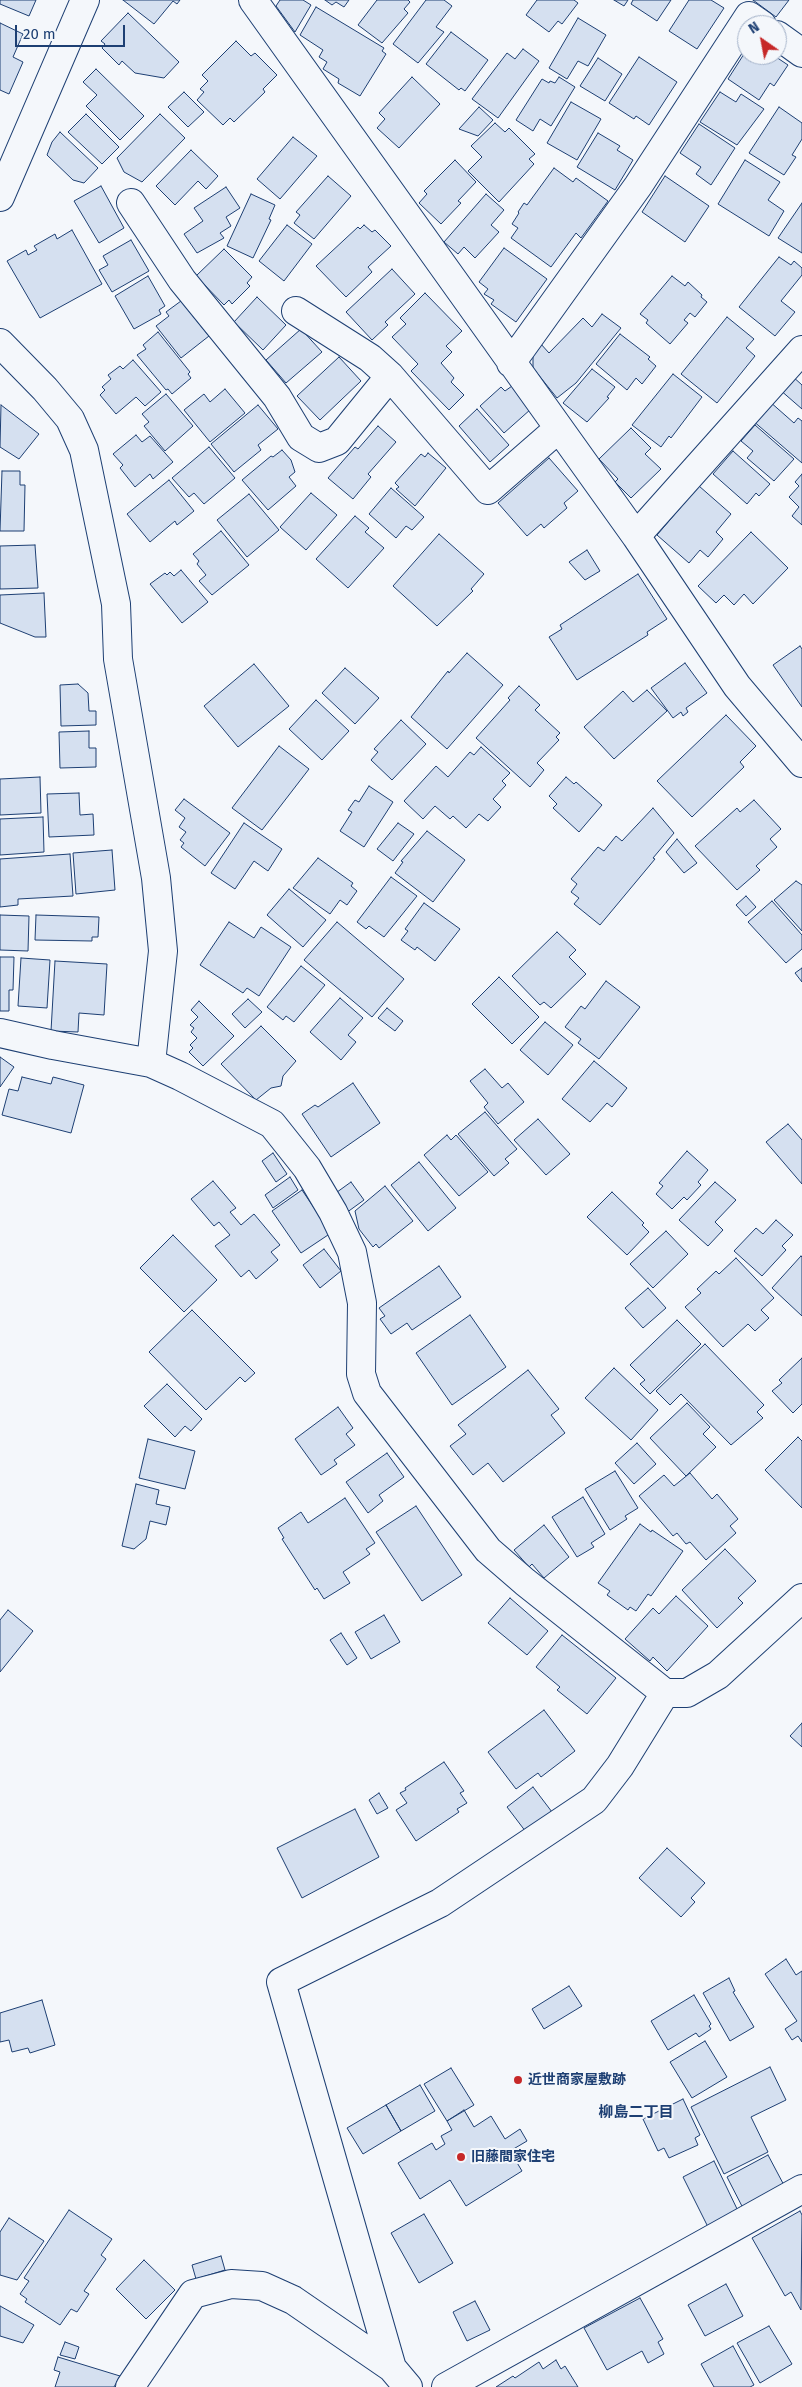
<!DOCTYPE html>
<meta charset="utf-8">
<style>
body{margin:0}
#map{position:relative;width:802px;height:2387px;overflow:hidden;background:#f4f7fb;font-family:"Fira Sans",sans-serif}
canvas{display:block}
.north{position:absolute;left:737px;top:15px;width:50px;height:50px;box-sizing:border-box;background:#f4f7fb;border:1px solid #9eadc5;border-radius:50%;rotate:327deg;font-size:14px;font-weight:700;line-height:20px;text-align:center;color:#1d3f73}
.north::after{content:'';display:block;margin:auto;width:18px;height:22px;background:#c62828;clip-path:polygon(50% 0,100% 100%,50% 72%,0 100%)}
.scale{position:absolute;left:15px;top:25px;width:110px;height:22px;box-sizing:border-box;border:2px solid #1d3f73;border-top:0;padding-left:6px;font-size:15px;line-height:18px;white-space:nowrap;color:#1d3f73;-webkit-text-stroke:4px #f4f7fb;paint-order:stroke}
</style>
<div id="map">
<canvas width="802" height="2387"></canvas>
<div class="north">N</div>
<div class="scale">20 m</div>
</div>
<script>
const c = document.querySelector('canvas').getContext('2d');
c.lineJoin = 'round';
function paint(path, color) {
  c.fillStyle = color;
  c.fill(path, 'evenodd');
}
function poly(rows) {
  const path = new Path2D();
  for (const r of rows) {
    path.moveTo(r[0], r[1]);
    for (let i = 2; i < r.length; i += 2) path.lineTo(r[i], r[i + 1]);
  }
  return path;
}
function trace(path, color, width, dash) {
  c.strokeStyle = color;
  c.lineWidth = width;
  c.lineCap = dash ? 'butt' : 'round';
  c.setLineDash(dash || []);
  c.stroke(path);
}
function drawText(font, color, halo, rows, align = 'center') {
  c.font = font + ' "Fira Sans","Noto Sans JP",sans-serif';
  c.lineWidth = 4;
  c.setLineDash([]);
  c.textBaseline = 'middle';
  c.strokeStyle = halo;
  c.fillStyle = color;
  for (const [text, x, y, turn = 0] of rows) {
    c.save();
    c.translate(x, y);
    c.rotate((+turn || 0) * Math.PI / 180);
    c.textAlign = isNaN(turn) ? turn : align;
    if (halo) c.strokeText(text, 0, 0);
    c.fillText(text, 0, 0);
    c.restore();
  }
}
const building = poly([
 [0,0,36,0,29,16,0,4,0,0],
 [123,0,180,0,177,4,173,1,154,24,123,0],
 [280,0,303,0,311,5,295,32,276,6,280,0],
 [325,0,349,0,344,7,336,2,332,5,325,0],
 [377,0,408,0,410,2,404,9,408,13,382,43,358,25,377,0],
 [426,0,444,0,452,6,436,27,444,32,418,63,393,44,426,0],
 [537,0,574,0,578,3,562,24,558,21,549,32,526,15,537,0],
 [614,0,628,0,624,6,614,0],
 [633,0,671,0,657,21,631,4,633,0],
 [689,0,711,0,724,8,697,49,669,31,689,0],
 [753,0,789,0,776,17,753,0],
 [316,7,384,48,382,51,386,54,360,96,338,83,339,79,323,69,327,62,319,57,323,50,300,35,316,7],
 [128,13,179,62,164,78,135,73,122,61,119,65,102,48,105,44,101,41,128,13],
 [578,18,606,35,588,66,578,61,567,79,549,68,578,18],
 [0,23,23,34,13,57,23,62,9,94,0,90,0,23],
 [451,32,488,60,465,91,461,88,459,90,426,64,451,32],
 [236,41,251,56,255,53,277,75,263,89,265,92,234,122,230,118,223,125,197,100,204,92,200,89,208,81,202,75,236,41],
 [523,49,539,61,498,118,472,99,507,53,515,59,523,49],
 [744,54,751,59,754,55,773,55,788,65,774,86,770,83,759,100,728,79,744,54],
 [639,57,677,82,649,125,636,116,634,119,609,103,639,57],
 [598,58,622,74,605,101,580,86,598,58],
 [96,69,144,116,120,140,86,106,97,95,83,82,96,69],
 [412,77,440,104,399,148,377,128,385,119,379,113,412,77],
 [559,77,575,87,551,126,540,119,533,131,516,120,542,79,549,83,550,81,555,83,559,77],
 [184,92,204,112,188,127,168,107,184,92],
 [720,92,736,102,741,94,764,109,737,145,700,122,720,92],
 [571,102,601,119,577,160,547,143,571,102],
 [479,107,493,120,478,136,459,129,479,107],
 [779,107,802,123,802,139,792,155,796,157,784,175,749,153,779,107],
 [86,114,119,147,102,164,68,132,86,114],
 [160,114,185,138,142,182,124,172,117,158,160,114],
 [495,123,505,132,509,128,535,154,529,159,534,164,499,202,468,171,482,157,471,146,495,123],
 [699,124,735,148,711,185,696,174,701,167,680,153,699,124],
 [60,132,98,168,84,183,73,180,47,155,52,142,60,132],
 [598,133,620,146,617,150,633,160,615,190,577,167,598,133],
 [293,137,317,156,280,199,257,179,293,137],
 [191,150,218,176,206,189,198,181,175,205,156,186,191,150],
 [455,160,476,182,458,201,461,203,441,224,419,203,427,194,424,191,455,160],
 [745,160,780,182,768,200,784,211,769,236,718,204,745,160],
 [554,168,573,182,576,178,608,201,581,238,576,233,551,267,511,238,518,228,512,224,519,213,518,212,524,203,527,205,554,168],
 [328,176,351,196,314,239,294,223,300,215,296,212,328,176],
 [665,176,709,206,685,242,642,212,665,176],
 [101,186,124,228,99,243,74,201,101,186],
 [226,187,240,208,226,217,231,226,220,233,224,238,197,253,184,234,203,221,194,208,226,187],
 [251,194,275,205,269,219,271,220,253,258,227,246,251,194],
 [486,194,504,210,491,225,499,232,475,258,464,247,458,254,444,242,486,194],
 [802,203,802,253,778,238,802,203],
 [287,225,312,244,284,281,259,261,287,225],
 [364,225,372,232,375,230,391,246,368,267,372,272,346,297,316,266,358,227,360,229,364,225],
 [72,230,102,284,40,318,7,261,26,250,28,255,37,250,34,246,55,234,57,239,72,230],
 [131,240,149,271,112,292,99,270,108,265,103,256,131,240],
 [504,248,547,279,516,322,491,304,494,300,484,294,488,289,479,282,504,248],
 [224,249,252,277,247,283,250,286,232,304,229,300,224,305,196,276,224,249],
 [779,257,791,265,794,261,802,268,802,275,781,301,795,312,775,336,739,307,779,257],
 [392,269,415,294,385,322,388,325,372,340,346,312,392,269],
 [148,276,165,306,159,310,161,314,134,329,115,296,148,276],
 [672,276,685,286,688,282,702,295,701,297,707,302,695,317,690,313,684,320,688,323,670,344,646,323,648,320,640,314,672,276],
 [425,293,462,331,446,346,452,352,441,363,454,378,451,382,464,395,449,410,411,371,418,364,392,337,406,324,400,318,425,293],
 [257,297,286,325,263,350,234,322,257,297],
 [181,301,209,336,181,358,156,326,169,316,166,312,181,301],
 [602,314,621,328,576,383,557,398,533,368,533,354,540,343,549,353,583,318,592,327,602,314],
 [727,317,754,339,746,348,755,356,717,403,681,374,727,317],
 [301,329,322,352,286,383,266,360,301,329],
 [158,332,190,372,188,374,191,378,172,394,168,389,166,390,137,355,146,349,143,345,158,332],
 [620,334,650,357,648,359,656,366,642,384,636,378,627,390,596,364,620,334],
 [339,357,361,381,320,420,297,396,339,357],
 [133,360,161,392,145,406,136,397,116,414,100,395,105,390,102,387,111,379,108,375,120,366,123,369,133,360],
 [592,369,615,387,607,397,609,398,587,422,563,403,592,369],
 [673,374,702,397,671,438,669,436,661,447,632,425,673,374],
 [791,375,802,385,802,409,779,389,791,375],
 [512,386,531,409,504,433,480,406,501,387,505,391,512,386],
 [225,389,245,413,210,442,184,410,204,394,210,402,225,389],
 [166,394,193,426,165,451,144,426,149,422,142,414,166,394],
 [769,401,794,423,798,418,802,421,802,463,752,420,769,401],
 [1,405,39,434,19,459,0,447,1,405],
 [258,405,278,429,258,445,261,450,234,472,211,444,258,405],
 [477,409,509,445,490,462,459,426,477,409],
 [755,425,794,459,774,481,747,458,753,451,741,441,755,425],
 [378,426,396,442,368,474,371,477,353,499,328,478,355,447,358,449,378,426],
 [631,428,651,448,645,454,661,469,631,498,615,482,618,479,599,459,631,428],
 [136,435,142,442,150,436,173,462,153,479,150,474,135,487,120,468,123,465,113,454,136,435],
 [209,447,235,478,204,504,194,493,189,497,172,478,209,447],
 [282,450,291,460,295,472,289,477,296,486,268,510,242,480,271,456,273,457,282,450],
 [733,451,770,484,759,496,756,493,747,504,713,474,733,451],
 [428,453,446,468,415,506,396,489,399,487,395,483,421,454,425,457,428,453],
 [549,458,578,491,564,503,567,508,544,528,541,524,527,536,498,503,549,458],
 [2,471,20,471,20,485,25,485,24,531,0,531,2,471],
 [802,474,802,525,792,516,799,507,789,497,799,486,795,482,802,474],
 [169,480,194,511,177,525,175,521,150,542,127,514,169,480],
 [699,486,731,514,716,532,723,539,708,557,700,550,689,563,657,535,699,486],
 [391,488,424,517,412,530,406,526,396,538,369,514,391,488],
 [311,493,337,515,306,550,280,527,311,493],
 [249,494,279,530,247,557,217,520,249,494],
 [355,516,369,528,365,532,384,548,348,588,316,559,355,516],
 [221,531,249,565,212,595,199,581,206,575,197,564,199,561,193,554,221,531],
 [751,532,788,568,753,604,744,594,734,605,724,595,716,603,698,586,751,532],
 [439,534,484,574,471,589,473,591,437,626,393,586,439,534],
 [35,545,38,588,0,589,0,546,35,545],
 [587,550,600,571,585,580,569,562,587,550],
 [181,570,208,602,182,623,150,584,165,573,167,575,170,572,174,576,181,570],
 [638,574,667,619,647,632,648,635,577,680,549,637,562,629,560,625,638,574],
 [44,593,46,637,35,637,0,623,0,595,44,593],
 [800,646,802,649,802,707,773,665,800,646],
 [467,653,503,685,447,749,411,717,448,671,449,673,467,653],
 [685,663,707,693,686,708,688,712,683,716,681,712,673,718,651,688,685,663],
 [254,664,289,706,238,747,204,706,254,664],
 [345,668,379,698,355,724,322,693,345,668],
 [78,684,88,693,89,711,96,711,96,725,61,726,60,685,78,684],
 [519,686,540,705,535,710,560,733,556,737,559,740,537,763,544,770,530,787,476,738,510,700,508,698,519,686],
 [647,690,667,711,614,759,584,727,623,691,633,702,647,690],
 [316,700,349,731,322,760,289,729,316,700],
 [726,715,756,746,740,762,744,767,692,817,657,781,726,715],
 [401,720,426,744,392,780,371,760,378,752,374,749,401,720],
 [89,731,89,748,96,748,96,767,60,768,59,732,89,731],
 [279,746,309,769,262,830,232,808,279,746],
 [481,747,510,773,502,781,506,785,493,799,501,807,488,821,479,814,466,828,453,816,450,819,435,806,423,819,404,801,436,766,448,777,470,752,474,755,481,747],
 [40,777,41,813,0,815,0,779,40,777],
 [566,777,574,784,576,782,602,805,579,832,553,808,557,804,549,796,566,777],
 [369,786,393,802,364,847,340,831,352,812,348,810,355,800,359,802,369,786],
 [79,793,80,815,93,814,94,835,49,837,47,794,79,793],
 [184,799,230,833,205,866,181,847,184,843,180,840,186,832,179,827,185,818,175,810,184,799],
 [754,800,781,829,770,839,777,847,756,866,760,870,737,890,695,846,737,808,740,812,754,800],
 [653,808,674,833,653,858,655,859,600,925,574,904,579,898,571,892,577,884,571,879,598,847,604,851,616,836,622,841,653,808],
 [43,817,44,852,0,855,0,819,43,817],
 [244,823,282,849,268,871,254,861,235,889,211,873,244,823],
 [398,823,414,834,393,861,377,849,398,823],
 [427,831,465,860,433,902,395,873,403,862,401,861,427,831],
 [677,839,697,863,684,873,666,852,677,839],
 [112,850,115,890,76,894,73,853,112,850],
 [70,854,73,896,18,899,18,905,0,907,0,859,70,854],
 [318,858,353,883,351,886,357,891,347,905,340,900,330,914,293,888,318,858],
 [391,877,417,896,384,937,369,926,366,929,357,922,391,877],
 [796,881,802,885,802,931,774,900,796,881],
 [289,889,326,920,303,947,267,915,289,889],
 [746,896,756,907,746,916,736,905,746,896],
 [772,901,802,935,802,949,786,963,748,922,772,901],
 [424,903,460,929,435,961,417,947,415,950,401,940,408,931,405,929,424,903],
 [0,915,29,916,28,951,0,950,0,915],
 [36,915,99,917,98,937,92,937,92,941,35,940,36,915],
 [229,922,254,938,261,927,291,947,259,996,247,988,243,993,200,965,229,922],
 [337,922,404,979,372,1017,304,960,337,922],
 [557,932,576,950,569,957,586,974,551,1008,544,1002,540,1005,512,976,557,932],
 [0,957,14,957,13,990,9,990,9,1011,0,1011,0,957],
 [21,958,50,960,47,1008,18,1006,21,958],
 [55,961,107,964,104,1015,79,1013,78,1032,51,1031,55,961],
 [301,966,325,985,294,1022,286,1016,283,1020,267,1007,301,966],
 [802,968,802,982,795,973,802,968],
 [499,977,539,1017,512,1044,472,1004,499,977],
 [606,981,640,1007,599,1059,578,1043,581,1039,565,1027,581,1006,585,1009,606,981],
 [340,998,363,1018,348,1035,356,1042,341,1060,310,1032,340,998],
 [248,999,262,1012,245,1028,232,1014,248,999],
 [199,1001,234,1036,203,1066,189,1052,193,1048,190,1045,197,1038,191,1032,194,1028,190,1025,198,1017,191,1010,199,1001],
 [387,1008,403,1021,395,1031,378,1018,387,1008],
 [545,1022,573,1045,548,1075,520,1050,545,1022],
 [261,1026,296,1061,283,1076,281,1086,271,1088,256,1100,221,1064,261,1026],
 [0,1057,14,1067,0,1087,0,1057],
 [594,1061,627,1088,612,1107,607,1103,590,1122,562,1099,594,1061],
 [485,1069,502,1088,508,1083,524,1102,498,1124,484,1107,488,1103,470,1081,485,1069],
 [22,1077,51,1084,53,1077,84,1085,71,1133,2,1115,9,1089,18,1091,22,1077],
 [353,1083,380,1123,331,1157,302,1114,315,1105,318,1107,353,1083],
 [485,1112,517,1149,505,1159,509,1163,494,1176,458,1134,485,1112],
 [538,1119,570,1154,546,1175,514,1140,538,1119],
 [788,1124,802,1140,802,1184,766,1142,788,1124],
 [447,1135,451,1140,456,1135,488,1172,459,1196,424,1155,447,1135],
 [687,1151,708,1170,698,1182,701,1185,687,1200,684,1197,672,1209,656,1194,663,1186,659,1183,687,1151],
 [273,1153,287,1174,276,1182,262,1161,273,1153],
 [419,1162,456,1208,428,1231,391,1185,419,1162],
 [290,1177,298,1190,273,1208,265,1195,290,1177],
 [213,1181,236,1208,230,1212,241,1225,254,1214,280,1245,271,1252,278,1260,256,1279,249,1270,241,1277,215,1246,230,1235,219,1222,214,1226,191,1199,213,1181],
 [351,1182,364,1200,346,1213,333,1195,351,1182],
 [715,1182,736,1200,715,1222,723,1230,708,1246,679,1220,715,1182],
 [385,1186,413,1221,379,1248,376,1244,373,1247,359,1229,355,1211,385,1186],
 [302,1190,331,1233,301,1253,272,1211,302,1190],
 [612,1192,644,1223,642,1225,649,1232,627,1255,587,1217,612,1192],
 [776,1220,793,1235,782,1246,786,1250,762,1276,734,1251,756,1228,763,1234,776,1220],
 [666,1231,688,1254,653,1288,630,1264,666,1231],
 [173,1235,217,1280,184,1312,140,1268,173,1235],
 [324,1249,341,1271,320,1288,303,1265,324,1249],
 [801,1256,802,1257,802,1316,772,1288,801,1256],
 [736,1258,774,1298,761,1310,769,1318,755,1331,748,1324,723,1347,685,1307,701,1293,697,1289,716,1271,719,1274,736,1258],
 [439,1266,461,1297,412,1330,407,1323,391,1334,380,1319,385,1316,379,1308,439,1266],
 [648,1288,666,1308,643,1328,625,1308,648,1288],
 [192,1310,255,1373,245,1382,240,1377,206,1410,149,1352,192,1310],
 [470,1315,506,1367,452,1405,416,1353,470,1315],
 [677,1320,701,1344,650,1394,640,1384,645,1380,630,1365,677,1320],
 [705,1344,764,1405,757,1412,763,1418,731,1445,681,1394,670,1405,656,1391,705,1344],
 [802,1358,802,1404,793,1413,772,1391,782,1383,779,1380,802,1358],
 [614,1368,658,1410,631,1440,585,1398,614,1368],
 [528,1370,559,1409,551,1415,565,1433,503,1482,488,1463,473,1475,450,1446,466,1434,458,1425,528,1370],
 [167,1384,202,1419,191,1431,185,1426,175,1437,144,1406,167,1384],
 [687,1403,710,1427,703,1434,716,1447,686,1476,650,1438,687,1403],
 [338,1407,353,1428,346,1434,355,1445,334,1460,337,1464,321,1475,295,1439,338,1407],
 [798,1437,802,1441,802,1508,765,1470,798,1437],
 [148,1439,195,1451,185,1489,139,1478,148,1439],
 [637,1443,656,1464,634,1484,615,1463,637,1443],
 [387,1453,404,1477,379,1495,383,1501,368,1513,346,1482,387,1453],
 [615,1471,638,1508,625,1516,627,1519,610,1530,585,1489,615,1471],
 [690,1473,712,1499,717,1494,738,1519,730,1526,736,1533,706,1560,690,1542,686,1544,677,1533,673,1536,639,1496,664,1475,674,1486,690,1473],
 [136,1484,159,1490,156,1504,170,1507,166,1525,150,1521,146,1539,134,1549,122,1546,136,1484],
 [583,1497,605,1534,591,1543,594,1547,577,1557,552,1517,583,1497],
 [345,1498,375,1543,366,1549,370,1554,343,1572,350,1583,324,1599,317,1588,315,1590,282,1539,284,1538,278,1528,301,1512,308,1523,345,1498],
 [416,1506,462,1575,422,1601,376,1532,416,1506],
 [640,1524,651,1532,652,1530,683,1551,651,1596,648,1594,636,1611,630,1607,628,1610,607,1595,610,1591,598,1583,640,1524],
 [544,1525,569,1557,544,1578,532,1564,529,1567,514,1550,544,1525],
 [725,1549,756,1581,738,1598,743,1603,717,1628,682,1590,725,1549],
 [676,1596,708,1626,667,1671,653,1657,650,1661,625,1639,653,1608,659,1614,676,1596],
 [510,1598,548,1631,527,1655,488,1623,510,1598],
 [8,1610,33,1631,0,1672,0,1620,8,1610],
 [384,1615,400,1642,371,1659,355,1632,384,1615],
 [341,1633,357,1658,347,1665,330,1640,341,1633],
 [562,1635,616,1678,587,1714,557,1690,560,1687,536,1667,562,1635],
 [544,1710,575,1751,541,1777,538,1773,516,1789,488,1752,544,1710],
 [802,1723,802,1747,790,1736,802,1723],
 [444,1762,464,1791,460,1793,467,1803,457,1809,459,1812,416,1841,396,1810,407,1803,400,1793,406,1790,405,1788,444,1762],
 [533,1787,552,1812,526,1832,507,1807,533,1787],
 [379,1793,388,1808,377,1814,369,1800,379,1793],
 [355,1809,379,1857,302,1898,277,1848,355,1809],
 [667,1848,705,1883,691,1898,695,1902,681,1917,639,1878,667,1848],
 [786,1959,796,1975,802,1971,802,2042,798,2036,792,2040,785,2029,797,2021,765,1974,786,1959],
 [729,1978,735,1991,733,1992,754,2027,730,2041,703,1993,729,1978],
 [569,1986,582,2006,544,2029,532,2009,569,1986],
 [694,1995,711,2024,709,2026,711,2029,699,2037,696,2033,668,2050,651,2021,694,1995],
 [42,2000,55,2045,30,2053,28,2048,12,2052,9,2040,0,2042,0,2013,42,2000],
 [705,2041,727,2077,692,2098,670,2062,705,2041],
 [770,2067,786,2100,751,2117,768,2152,724,2174,691,2107,770,2067],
 [451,2068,474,2105,447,2121,424,2084,451,2068],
 [420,2085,435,2111,401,2131,386,2105,420,2085],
 [683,2099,700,2135,695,2138,698,2145,669,2158,664,2148,658,2151,643,2119,683,2099],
 [386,2105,401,2131,363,2154,347,2128,386,2105],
 [464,2110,474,2127,491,2116,505,2139,520,2129,527,2141,510,2151,522,2171,466,2206,450,2180,420,2199,398,2163,432,2143,436,2150,445,2144,441,2136,452,2130,447,2121,464,2110],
 [768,2155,786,2189,745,2212,727,2177,768,2155],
 [714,2161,739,2213,709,2229,683,2177,714,2161],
 [69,2210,112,2239,101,2255,106,2259,84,2291,89,2294,77,2312,71,2309,60,2325,25,2302,27,2299,20,2294,29,2281,24,2278,69,2210],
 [800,2211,802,2215,801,2310,791,2292,785,2296,752,2238,800,2211],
 [424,2214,453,2263,419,2283,391,2233,424,2214],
 [9,2218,44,2241,17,2280,0,2275,0,2232,9,2218],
 [221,2256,225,2270,196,2279,192,2265,221,2256],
 [144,2260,175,2290,146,2319,116,2289,144,2260],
 [726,2284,743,2316,705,2336,688,2305,726,2284],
 [640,2298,663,2339,658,2342,664,2354,648,2363,642,2351,607,2370,584,2328,640,2298],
 [475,2301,490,2330,467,2341,453,2312,475,2301],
 [0,2306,34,2325,23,2343,0,2336,0,2306],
 [769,2326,792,2364,760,2383,737,2343,769,2326],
 [65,2342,79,2347,75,2359,60,2355,65,2342],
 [733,2346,754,2385,750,2387,714,2387,701,2364,733,2346],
 [58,2357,120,2376,114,2387,55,2387,60,2372,54,2370,58,2357],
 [556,2360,561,2369,565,2366,578,2387,496,2387,513,2376,515,2378,539,2362,543,2369,556,2360]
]);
const minor = poly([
 [253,0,636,536,802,350],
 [777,35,802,53],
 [0,197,85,0],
 [131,203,182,280,277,397,301,437,319,448,337,441,390,376],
 [296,311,370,358,390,376,488,490,558,429],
 [0,343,45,389,70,419,84,450,116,604,118,659,156,878,163,951,151,1063,180,1076,272,1124,307,1168,333,1212,352,1252,362,1303,361,1374,367,1393,488,1550,525,1582,665,1693,687,1693,718,1675,802,1598],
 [511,363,638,186,749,16,762,25],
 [636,536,737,686,802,763],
 [0,1033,53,1045,151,1063],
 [392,2368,281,1982,440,1903,594,1800,620,1766,665,1693],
 [130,2387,193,2294,231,2284,262,2286,293,2300,392,2368,408,2387],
 [446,2387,802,2189]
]);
const markers = [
 [518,2080,5,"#c62828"],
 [461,2157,5,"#c62828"]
];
const poiNames = [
 ["近世商家屋敷跡",528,2080],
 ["旧藤間家住宅",471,2157]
];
const neighbourhoodNames = [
 ["柳島二丁目",636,2113]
];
paint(building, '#d5e0f0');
trace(building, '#1d3f73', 1);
trace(minor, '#1d3f73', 30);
trace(minor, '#f4f7fb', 28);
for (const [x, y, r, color] of markers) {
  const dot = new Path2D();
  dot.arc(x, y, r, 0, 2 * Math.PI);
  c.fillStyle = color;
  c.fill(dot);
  trace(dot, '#f4f7fb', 2);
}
drawText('bold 14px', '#1d3f73', '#f4f7fb', poiNames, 'left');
drawText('bold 15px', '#1d3f73', '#f4f7fb', neighbourhoodNames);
</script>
